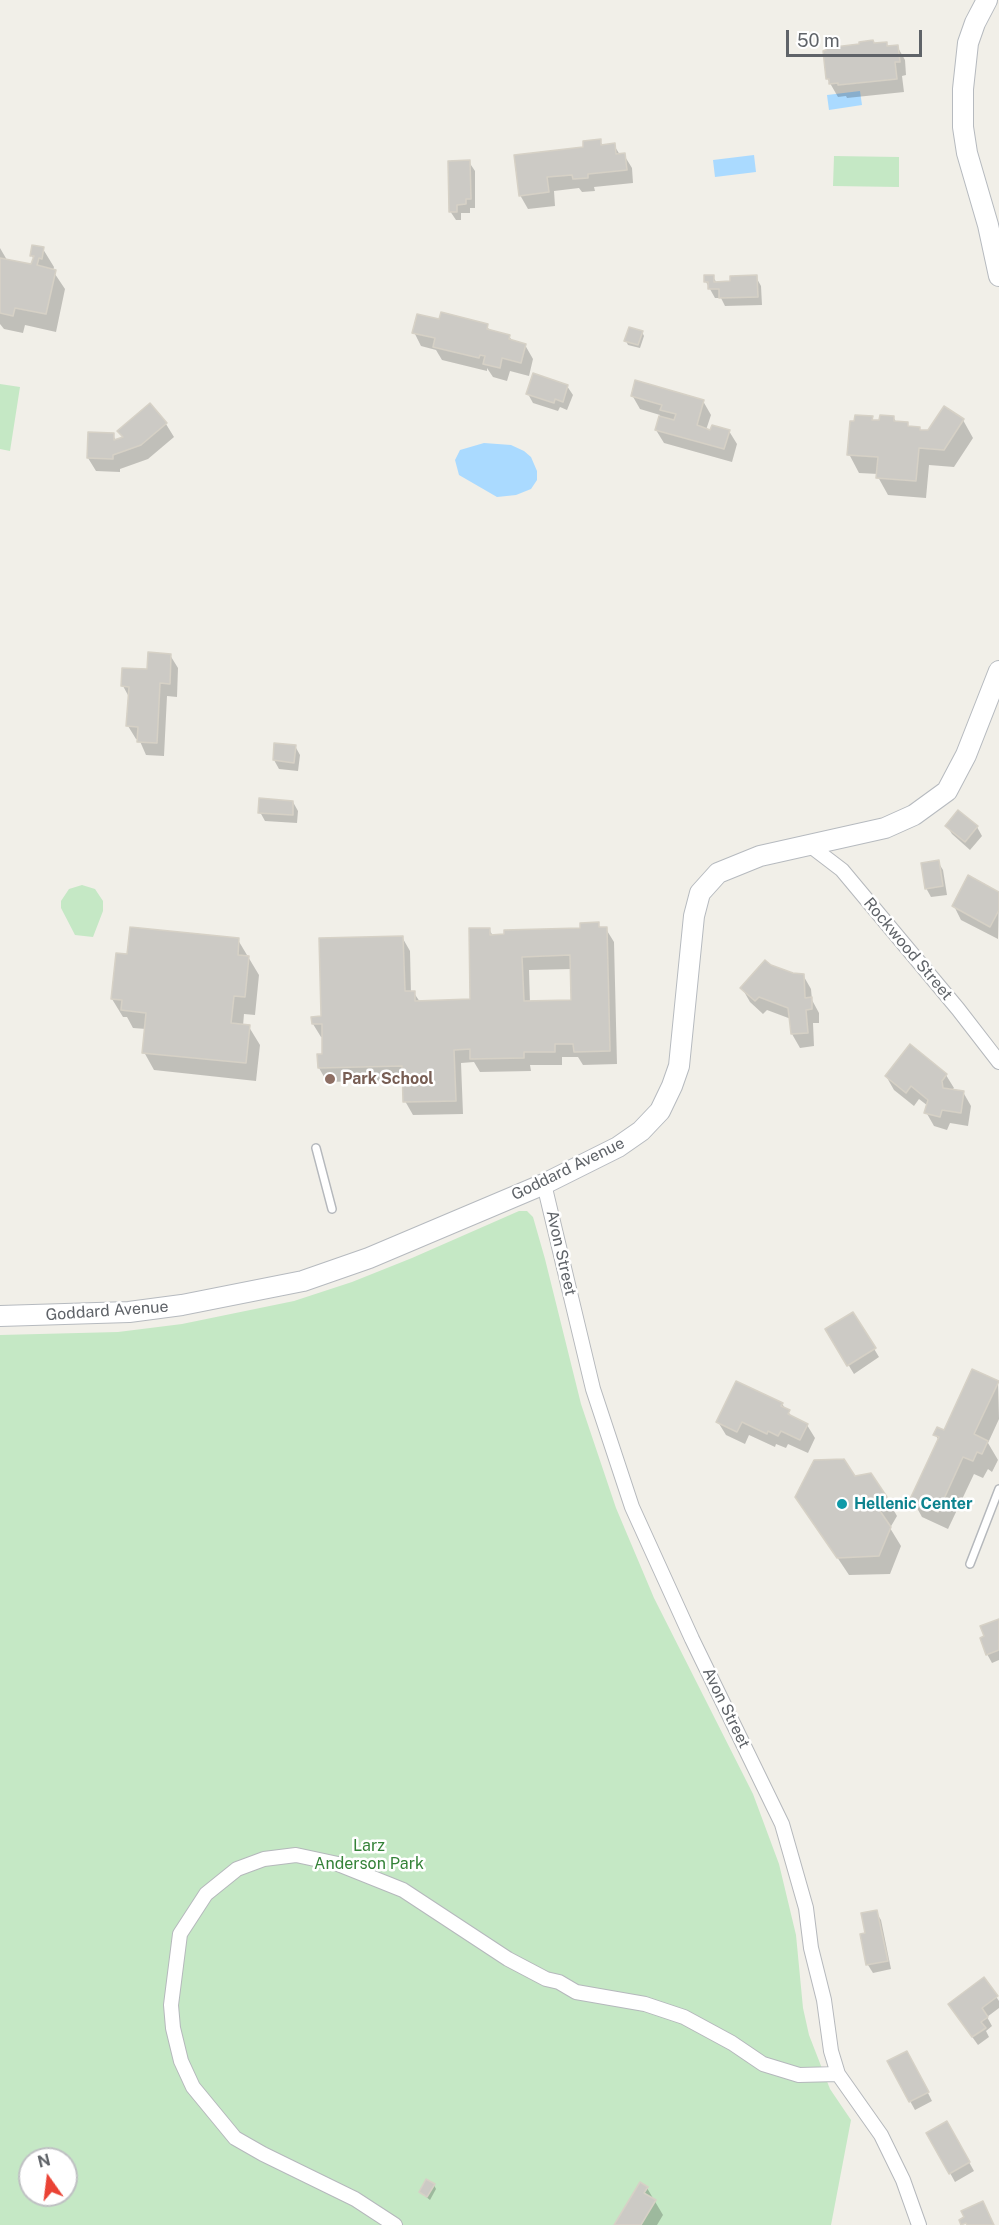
<!DOCTYPE html>
<style>
body{margin:0}
#map{position:relative;width:999px;height:2225px;overflow:hidden;background:#f1efe8;font-family:"Public Sans",sans-serif}
canvas{display:block}
.north{position:absolute;left:18px;top:2147px;width:60px;height:60px;box-sizing:border-box;background:#fff;border:2px solid #bfc1c3;border-radius:50%;rotate:346deg;font-size:16px;font-weight:700;line-height:24px;text-align:center;color:#5f6368}
.north::after{content:'';display:block;margin:auto;width:21px;height:27px;background:#ea4335;clip-path:polygon(50% 0,100% 100%,50% 72%,0 100%)}
.scale{position:absolute;left:786px;top:30px;width:136px;height:27px;box-sizing:border-box;border:3px solid #5f6368;border-top:0;padding-left:8px;font-size:18px;line-height:21px;white-space:nowrap;color:#5f6368;-webkit-text-stroke:4px #fff;paint-order:stroke}
</style>
<div id="map">
<canvas width="999" height="2225"></canvas>
<div class="north">N</div>
<div class="scale">50 m</div>
</div>
<script>
const c = document.querySelector('canvas').getContext('2d');
c.lineJoin = 'round';
function paint(path, color) {
  c.fillStyle = color;
  c.fill(path, 'evenodd');
}
function poly(rows) {
  const path = new Path2D();
  for (const r of rows) {
    path.moveTo(r[0], r[1]);
    for (let i = 2; i < r.length; i += 2) path.lineTo(r[i], r[i + 1]);
  }
  return path;
}
function trace(path, color, width, dash) {
  c.strokeStyle = color;
  c.lineWidth = width;
  c.lineCap = dash ? 'butt' : 'round';
  c.setLineDash(dash || []);
  c.stroke(path);
}
function drawText(font, color, halo, rows, align = 'center') {
  c.font = font + ' "Public Sans",sans-serif';
  c.lineWidth = 5;
  c.setLineDash([]);
  c.textBaseline = 'middle';
  c.strokeStyle = halo;
  c.fillStyle = color;
  for (const [text, x, y, turn = 0] of rows) {
    c.save();
    c.translate(x, y);
    c.rotate((+turn || 0) * Math.PI / 180);
    c.textAlign = isNaN(turn) ? turn : align;
    if (halo) c.strokeText(text, 0, 0);
    c.fillText(text, 0, 0);
    c.restore();
  }
}
const green = poly([
 [834,156,899,157,899,187,833,186],
 [0,384,20,387,10,451,0,449],
 [82,885,95,889,103,901,103,911,93,937,75,935,61,908,61,901,69,889],
 [519,1211,527,1211,533,1217,545,1259,581,1404,616,1508,654,1598,753,1794,779,1864,796,1935,803,2008,809,2035,830,2089,851,2120,831,2225,0,2225,0,1335,118,1332,182,1324,294,1301,352,1282,412,1258],
 [30,2159,66,2159,66,2195,30,2195]
]);
const water = poly([
 [860,91,862,105,829,110,827,95],
 [754,155,756,172,715,177,713,160],
 [484,443,511,445,524,451,531,457,537,471,537,480,531,489,516,495,497,497,459,475,455,460,460,450]
]);
const shadow = poly([
 [886,43,889,47,897,46,905,60,906,75,902,76,904,92,847,98,846,96,838,97,827,78,874,44],
 [600,141,603,146,614,145,620,155,624,155,632,168,633,183,594,187,595,191,582,192,579,188,554,191,555,206,528,209,520,195,585,148],
 [469,162,475,171,475,208,470,208,470,213,461,213,461,220,456,220,450,211],
 [0,248,7,260,33,266,34,260,32,256,43,249,54,267,53,271,65,289,56,332,25,325,23,333,4,329,0,324],
 [705,277,713,277,717,283,756,277,761,286,762,305,725,306,721,298,715,298,706,282],
 [440,321,487,326,490,331,509,336,513,342,525,345,533,359,529,376,510,371,507,381,493,377,487,368,487,371,442,360,436,350,421,346,414,332],
 [642,332,644,336,640,348,628,345,626,341],
 [567,386,573,395,567,410,560,407,558,411,533,403,528,394],
 [632,395,703,401,711,415,706,430,729,431,737,444,732,462,664,443,656,430,660,415,640,409],
 [893,417,897,423,907,424,909,428,929,432,963,420,973,438,954,467,929,465,926,498,888,495,878,477,878,474,859,473,849,454,872,418,874,422],
 [166,424,174,437,148,459,120,469,120,472,96,471,88,458,113,435,116,441,123,438,119,431],
 [170,655,178,668,177,697,167,696,164,756,146,755,139,739,136,739,128,726,129,697,123,686,149,671],
 [295,746,300,755,298,771,279,769,274,760],
 [293,802,298,811,297,823,265,821,260,812],
 [947,826,977,827,982,836,970,850,952,834],
 [938,862,943,870,947,895,931,897,926,888],
 [999,894,998,939,961,920,954,906],
 [598,924,601,929,606,929,614,942,617,1064,583,1065,578,1057,562,1057,562,1065,530,1065,531,1071,480,1072,474,1062,461,1063,463,1114,413,1115,405,1101,404,1080,327,1082,319,1068,319,1055,324,1055,323,1037,321,1037,313,1024,323,1017,402,937,410,951,411,993,414,993,420,1002,472,1001,489,929,493,936,582,930],
 [572,969,573,1001,530,1003,529,970],
 [238,940,259,975,255,1015,244,1014,243,1026,249,1027,260,1045,256,1081,154,1070,144,1052,146,1029,133,1028,127,1017,123,1017,112,999],
 [793,975,803,975,811,989,812,1000,819,1013,819,1023,813,1023,814,1046,800,1048,792,1034,791,1019,767,1010,763,1014,750,1002,742,988],
 [946,1075,954,1088,952,1090,963,1092,971,1106,968,1126,950,1123,947,1130,934,1126,926,1112,928,1106,919,1099,914,1106,894,1090,886,1076],
 [853,1314,879,1357,854,1374,827,1330],
 [998,1382,999,1419,988,1443,998,1460,992,1472,988,1469,983,1478,974,1474,948,1529,922,1517,912,1499,939,1441,935,1434,944,1432],
 [782,1404,793,1418,807,1425,815,1438,808,1453,788,1444,786,1448,776,1444,775,1447,749,1435,745,1444,726,1435,718,1422],
 [855,1477,886,1497,897,1516,890,1528,901,1546,890,1574,849,1575,797,1497],
 [999,1621,999,1660,992,1663,987,1654],
 [876,1912,881,1920,891,1969,873,1973,868,1965,867,1935],
 [984,1979,999,2001,999,2008,987,2017,992,2026,986,2031,989,2037,978,2045,955,2013],
 [912,2061,932,2101,915,2110,910,2101],
 [947,2123,974,2171,955,2182,928,2133],
 [434,2185,436,2189,430,2200,420,2192],
 [647,2188,663,2215,657,2225,616,2225]
]);
const building = poly([
 [873,40,874,43,887,42,887,46,898,45,900,62,895,62,897,79,838,85,838,83,829,84,829,79,826,79,823,51,826,50,826,48,859,44,859,42,873,40],
 [601,139,601,145,615,143,616,154,625,153,627,170,588,174,588,178,573,179,572,175,547,177,549,192,519,196,514,155,583,147,583,141,601,139],
 [470,160,471,199,466,199,466,204,457,205,457,212,449,212,448,161,470,160],
 [32,245,44,247,42,259,39,258,37,265,56,270,46,314,15,308,13,316,0,313,0,258,31,264,34,256,30,256,32,245],
 [704,275,714,275,714,282,730,281,730,276,757,275,758,297,719,298,719,289,708,289,708,282,704,282,704,275],
 [441,312,488,324,487,329,510,335,509,339,526,344,521,363,502,358,500,368,483,364,485,356,480,355,479,358,433,347,435,338,412,333,417,314,439,319,441,312],
 [629,327,643,331,638,345,624,341,629,327],
 [533,373,568,385,563,402,555,399,554,403,526,394,533,373],
 [635,380,704,400,697,425,710,430,712,425,730,430,724,449,655,430,659,416,674,420,676,414,660,410,662,405,631,396,635,380],
 [150,403,167,423,141,445,113,455,113,459,87,458,88,432,114,433,114,440,123,437,117,431,150,403],
 [944,406,964,419,944,450,919,448,916,481,876,478,878,457,847,455,850,421,854,421,855,415,873,416,872,420,879,420,880,415,894,416,894,421,908,422,908,426,920,427,920,430,928,430,944,406],
 [148,652,171,654,170,684,160,683,157,743,137,742,138,727,126,726,129,687,121,686,122,668,147,669,148,652],
 [274,743,296,745,294,763,273,760,274,743],
 [259,798,293,801,293,815,258,813,259,798],
 [958,810,978,826,965,842,945,826,958,810],
 [939,860,943,886,925,889,921,863,939,860],
 [968,875,999,892,999,910,990,927,952,906,968,875],
 [599,922,599,927,607,927,610,1051,574,1052,573,1044,555,1044,555,1052,524,1052,524,1058,470,1059,470,1049,454,1050,456,1101,403,1102,402,1066,318,1068,317,1054,322,1054,322,1024,312,1024,311,1017,321,1016,319,938,403,936,405,991,415,991,415,1001,470,999,469,928,490,928,490,935,504,934,504,930,580,928,580,923,599,922],
 [570,955,571,1000,524,1001,522,957,570,955],
 [130,927,239,938,238,955,249,956,245,997,234,996,231,1023,250,1025,246,1063,142,1053,146,1013,121,1010,122,1000,111,999,116,953,127,954,130,927],
 [765,960,771,965,793,973,804,974,805,998,812,997,812,1009,806,1010,808,1033,791,1034,788,1008,759,997,755,1001,740,988,765,960],
 [910,1044,947,1074,942,1081,943,1088,964,1091,961,1113,942,1110,940,1117,924,1113,928,1100,911,1086,906,1093,885,1076,910,1044],
 [853,1312,876,1348,847,1366,825,1329,853,1312],
 [972,1369,999,1381,974,1434,988,1441,982,1454,977,1452,973,1461,963,1457,938,1512,910,1499,939,1437,933,1435,937,1427,944,1430,972,1369],
 [736,1381,783,1403,781,1406,790,1410,788,1414,808,1424,800,1440,781,1431,778,1436,768,1431,767,1434,742,1422,737,1432,716,1422,736,1381],
 [844,1459,855,1476,871,1473,887,1497,880,1511,891,1527,879,1556,837,1558,795,1497,814,1460,844,1459],
 [999,1619,999,1650,986,1655,980,1638,984,1636,980,1626,999,1619],
 [877,1910,888,1961,866,1965,860,1934,865,1933,861,1913,877,1910],
 [984,1977,998,1996,982,2008,988,2017,981,2022,986,2028,972,2037,948,2004,984,1977],
 [907,2051,929,2092,909,2102,887,2061,907,2051],
 [947,2121,970,2162,949,2174,926,2133,947,2121],
 [426,2179,435,2184,427,2197,419,2192,426,2179],
 [640,2182,648,2187,644,2193,656,2200,641,2225,614,2225,640,2182],
 [983,2201,994,2225,967,2225,966,2223,961,2225,959,2220,964,2217,961,2211,983,2201]
]);
const lane = poly([
 [316,1148,332,1209],
 [970,1564,999,1489]
]);
const street = poly([
 [808,844,842,870,958,1009,999,1062],
 [544,1184,593,1389,632,1507,692,1639,782,1824,806,1908,811,1948,824,2000,831,2051,838,2074,881,2135,903,2180,919,2225],
 [395,2225,355,2199,263,2154,235,2138,193,2087,181,2061,173,2028,171,2005,180,1934,206,1894,237,1869,264,1859,296,1855,338,1864,403,1890,508,1959,546,1979,559,1982,576,1992,645,2004,684,2017,732,2043,763,2064,799,2075,838,2074]
]);
const secondary = poly([
 [987,0,975,23,968,43,963,89,963,127,967,153,988,225,999,276],
 [0,1316,129,1312,182,1305,303,1281,369,1258,544,1184,618,1147,641,1131,660,1111,672,1086,679,1066,694,916,700,893,718,873,760,856,885,828,914,815,947,791,966,755,999,671]
]);
const markers = [
 [330,1079,6,"#8d6e63"],
 [842,1504,6,"#0f9aa8"]
];
const streetNames = [
 ["Rockwood Street",908,949,50],
 ["Goddard Avenue",568,1169,-26],
 ["Avon Street",561,1253,77],
 ["Goddard Avenue",107,1311,-4],
 ["Avon Street",726,1708,64]
];
const educationNames = [
 ["Park School",342,1079]
];
const cultureNames = [
 ["Hellenic Center",854,1504]
];
const parkNames = [
 ["Larz",369,1846],
 ["Anderson Park",369,1864]
];
paint(green, '#c5e8c5');
paint(water, '#aadaff');
paint(shadow, '#0003');
paint(building, '#cccac5');
trace(building, '#d6d1c6', 1.5);
trace(lane, '#b5b8bc', 10);
trace(street, '#b5b8bc', 16);
trace(secondary, '#b6babf', 22);
trace(lane, '#fff', 7);
trace(street, '#fff', 14);
trace(secondary, '#fff', 20);
for (const [x, y, r, color] of markers) {
  const dot = new Path2D();
  dot.arc(x, y, r, 0, 2 * Math.PI);
  c.fillStyle = color;
  c.fill(dot);
  trace(dot, '#fff', 2);
}
drawText('16px', '#5f6368', '#fff', streetNames);
drawText('bold 16px', '#785e54', '#fff', educationNames, 'left');
drawText('bold 16px', '#0d838f', '#fff', cultureNames, 'left');
drawText('16px', '#348238', '#fff', parkNames);
</script>
